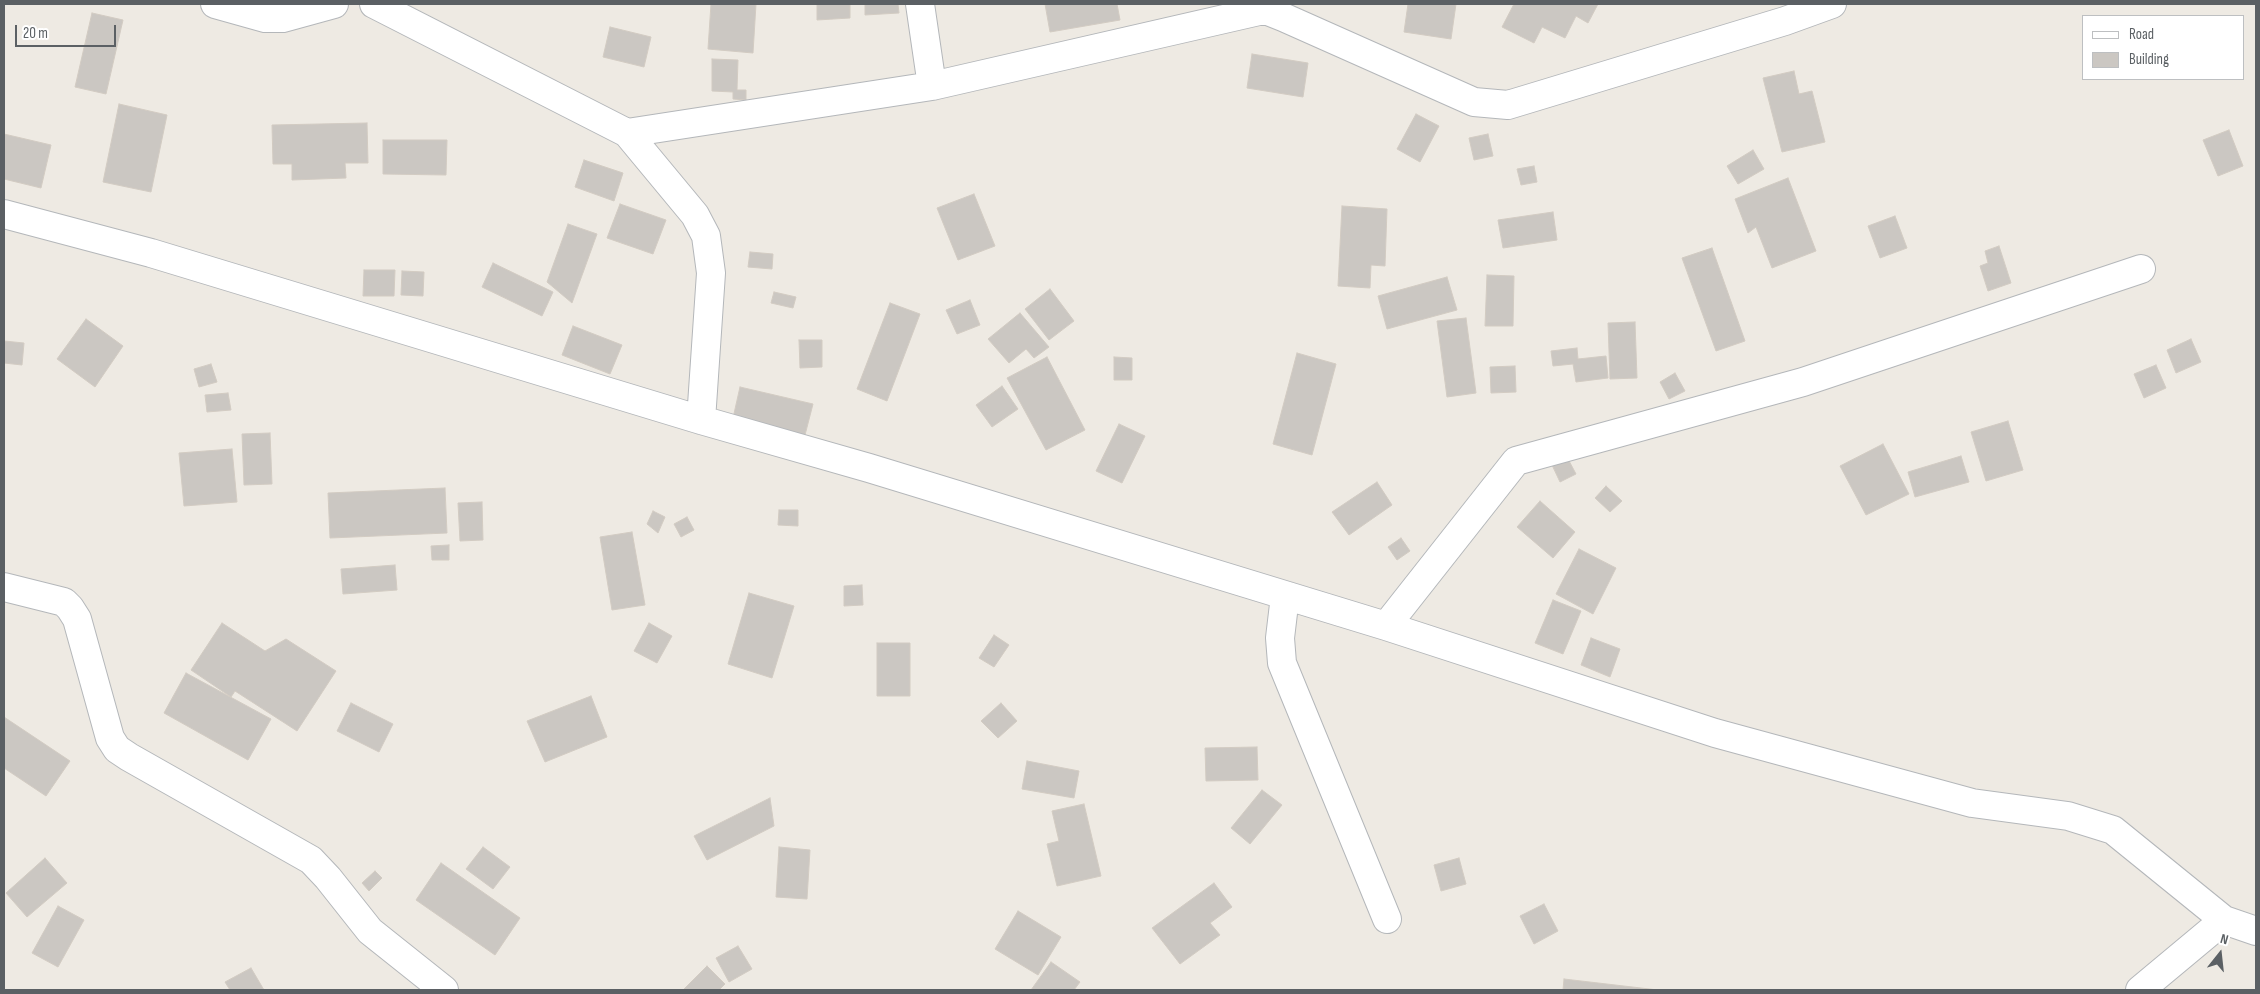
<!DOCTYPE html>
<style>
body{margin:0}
#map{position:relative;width:2260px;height:994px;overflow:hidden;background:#eeeae3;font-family:"Sofia Sans Condensed",sans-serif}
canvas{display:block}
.frame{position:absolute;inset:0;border:5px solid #5b6064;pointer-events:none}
.legend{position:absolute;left:2082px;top:15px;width:162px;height:65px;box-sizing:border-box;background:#fff;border:1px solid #bdbfc1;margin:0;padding:6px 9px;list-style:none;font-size:15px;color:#5b6064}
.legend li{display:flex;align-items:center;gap:10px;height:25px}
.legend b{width:25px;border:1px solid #bdbfc1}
.north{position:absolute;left:2195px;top:929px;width:50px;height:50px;-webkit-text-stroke:4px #fff;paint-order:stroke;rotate:16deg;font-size:14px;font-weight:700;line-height:20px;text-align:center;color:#5b6064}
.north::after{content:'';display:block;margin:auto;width:18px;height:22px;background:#5b6064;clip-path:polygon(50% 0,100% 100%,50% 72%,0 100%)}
.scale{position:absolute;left:15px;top:25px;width:101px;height:22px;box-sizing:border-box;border:2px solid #5b6064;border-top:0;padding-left:6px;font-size:15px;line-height:18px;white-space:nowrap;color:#5b6064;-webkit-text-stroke:4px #fff;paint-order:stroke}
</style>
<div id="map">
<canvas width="2260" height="994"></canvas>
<div class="frame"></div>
<ul class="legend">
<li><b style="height:6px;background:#fff"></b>Road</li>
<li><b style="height:14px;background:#cbc7c2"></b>Building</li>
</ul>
<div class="north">N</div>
<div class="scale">20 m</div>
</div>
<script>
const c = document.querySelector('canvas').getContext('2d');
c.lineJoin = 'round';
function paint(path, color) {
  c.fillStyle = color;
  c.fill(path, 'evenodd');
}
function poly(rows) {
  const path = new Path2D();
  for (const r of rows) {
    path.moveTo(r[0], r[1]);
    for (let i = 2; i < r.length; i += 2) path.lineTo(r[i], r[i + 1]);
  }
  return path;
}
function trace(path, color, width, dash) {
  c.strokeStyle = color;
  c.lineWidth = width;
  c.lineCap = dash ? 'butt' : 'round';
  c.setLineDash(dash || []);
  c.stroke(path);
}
const building = poly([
 [711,4,756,4,753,53,708,49,711,4],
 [817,4,850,4,850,18,817,20,817,4],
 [865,4,898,4,899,13,865,15,865,4],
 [1045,4,1117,4,1120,20,1050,32,1045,4],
 [1408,4,1456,4,1451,39,1404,32,1408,4],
 [1514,4,1598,4,1588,23,1576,16,1565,38,1542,27,1534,43,1502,27,1514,4],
 [92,13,123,20,106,94,75,87,92,13],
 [610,27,651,37,644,67,603,57,610,27],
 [1252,54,1308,63,1303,97,1247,88,1252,54],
 [712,59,738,60,737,90,746,90,746,100,733,99,733,92,712,91,712,59],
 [1794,71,1799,94,1812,91,1825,142,1782,152,1763,78,1794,71],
 [119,104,167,115,151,192,103,182,119,104],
 [1416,114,1439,126,1420,162,1397,149,1416,114],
 [367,123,368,163,345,163,346,178,292,180,292,164,273,164,272,125,367,123],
 [2229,130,2243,166,2218,176,2203,140,2229,130],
 [4,134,51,145,41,188,4,179,4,134],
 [1488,134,1493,156,1474,160,1469,138,1488,134],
 [383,140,447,140,446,175,383,174,383,140],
 [1753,150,1764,169,1738,184,1727,166,1753,150],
 [584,160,623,173,614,201,575,187,584,160],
 [1534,166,1537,182,1521,185,1517,169,1534,166],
 [1788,178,1816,251,1772,268,1756,227,1748,233,1735,199,1788,178],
 [974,194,995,246,958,260,937,208,974,194],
 [620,204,666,220,653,254,607,238,620,204],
 [1342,206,1387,209,1385,266,1371,265,1370,288,1338,286,1342,206],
 [1553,212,1557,240,1503,248,1498,220,1553,212],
 [1895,216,1907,248,1880,258,1868,226,1895,216],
 [568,224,597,234,572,303,547,282,568,224],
 [1999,246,2011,283,1988,291,1980,266,1988,263,1985,251,1999,246],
 [1712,248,1745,341,1716,351,1682,258,1712,248],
 [750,252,773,254,772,269,748,267,750,252],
 [493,263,553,292,542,316,482,287,493,263],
 [364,270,395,270,394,296,363,296,364,270],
 [402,271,424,272,423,296,401,295,402,271],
 [1487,275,1514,276,1513,326,1485,326,1487,275],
 [1447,277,1457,310,1387,329,1378,296,1447,277],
 [1050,289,1074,321,1049,340,1025,309,1050,289],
 [774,292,796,297,793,308,771,303,774,292],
 [970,300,980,325,957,334,946,310,970,300],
 [890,303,920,314,887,401,857,389,890,303],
 [1020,313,1049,347,1034,358,1026,349,1009,363,988,339,1020,313],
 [1466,318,1476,393,1447,397,1437,321,1466,318],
 [86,319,123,346,95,387,57,359,86,319],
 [1635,322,1637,378,1610,379,1608,323,1635,322],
 [573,326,622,345,610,374,562,355,573,326],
 [2191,339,2201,362,2176,373,2167,350,2191,339],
 [799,340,822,340,822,367,800,368,799,340],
 [4,341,24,343,22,365,4,363,4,341],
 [1577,348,1578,359,1606,356,1608,378,1576,382,1573,364,1553,366,1551,351,1577,348],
 [1297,353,1336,364,1312,455,1273,444,1297,353],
 [1047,357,1085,430,1046,450,1007,378,1047,357],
 [1114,357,1132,358,1132,380,1114,380,1114,357],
 [211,364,217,382,199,387,194,369,211,364],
 [2156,365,2166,388,2144,398,2134,374,2156,365],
 [1515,366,1516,392,1491,393,1490,367,1515,366],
 [1675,373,1685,391,1669,399,1660,382,1675,373],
 [1002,386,1018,409,992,427,976,405,1002,386],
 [740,387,813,404,805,435,733,418,740,387],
 [228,393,231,410,207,412,205,395,228,393],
 [2008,421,2023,470,1986,481,1971,432,2008,421],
 [1119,424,1145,436,1122,483,1096,471,1119,424],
 [270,433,272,484,244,485,242,434,270,433],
 [1883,444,1909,494,1866,515,1840,466,1883,444],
 [232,449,237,502,184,506,179,453,232,449],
 [1961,456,1969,482,1915,497,1908,472,1961,456],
 [1567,457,1576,474,1560,482,1552,465,1567,457],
 [1377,482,1392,505,1349,535,1332,512,1377,482],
 [1606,486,1622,501,1610,512,1595,498,1606,486],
 [445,488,447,533,330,538,328,493,445,488],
 [1540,501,1575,532,1553,558,1517,527,1540,501],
 [482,502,483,540,460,541,458,503,482,502],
 [779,510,798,510,798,526,778,525,779,510],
 [653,511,665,517,658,533,647,524,653,511],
 [687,517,694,530,681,537,674,524,687,517],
 [632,532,645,605,612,610,600,537,632,532],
 [1401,538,1410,551,1397,560,1388,547,1401,538],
 [449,545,449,560,432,560,431,546,449,545],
 [1579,549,1616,568,1593,614,1556,594,1579,549],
 [395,565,397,590,343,594,341,569,395,565],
 [862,585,863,605,844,606,844,586,862,585],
 [749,593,794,606,772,678,728,664,749,593],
 [1553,600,1581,611,1563,654,1535,643,1553,600],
 [222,623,265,651,286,639,336,671,297,731,235,691,231,697,191,670,222,623],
 [649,623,672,636,657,663,634,651,649,623],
 [994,635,1009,645,994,667,979,658,994,635],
 [1591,638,1620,649,1610,677,1581,665,1591,638],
 [877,643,910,643,910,696,877,696,877,643],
 [186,673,271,719,248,760,164,713,186,673],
 [591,696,607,737,545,762,527,721,591,696],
 [351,703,393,724,379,752,337,731,351,703],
 [1001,703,1017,721,998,738,981,721,1001,703],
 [4,717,70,761,46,796,4,768,4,717],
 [1257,747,1258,780,1206,781,1205,748,1257,747],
 [1027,761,1079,771,1074,798,1022,789,1027,761],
 [1262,790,1282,805,1250,844,1231,828,1262,790],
 [770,798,774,826,707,860,694,836,770,798],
 [1084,804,1101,876,1057,886,1047,844,1059,841,1052,811,1084,804],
 [483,847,510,867,493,889,466,869,483,847],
 [779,847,810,850,807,899,776,897,779,847],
 [45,858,67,883,27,917,6,893,45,858],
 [1459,858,1466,884,1441,891,1434,865,1459,858],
 [441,863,520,918,495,955,416,900,441,863],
 [375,871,382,878,369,891,362,883,375,871],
 [1214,883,1232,907,1210,923,1220,935,1180,964,1152,928,1214,883],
 [1544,904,1558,931,1534,944,1520,916,1544,904],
 [58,906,84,920,58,967,32,953,58,906],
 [1018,911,1061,937,1038,975,995,949,1018,911],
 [738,946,752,969,729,982,716,958,738,946],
 [1051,962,1080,982,1074,990,1031,990,1051,962],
 [707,966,725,984,719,990,683,990,707,966],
 [251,968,264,990,230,990,225,982,251,968],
 [1564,979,1658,990,1563,990,1564,979]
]);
const minor = poly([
 [215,4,265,18,283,18,334,4],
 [374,4,627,133,932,86,1259,11,1268,11,1283,17,1474,102,1508,105,1785,21,1832,4],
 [920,4,932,86],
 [627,133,695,215,706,236,711,273,701,420],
 [4,214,151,253,701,420,869,468,1386,626,1715,733,1972,803,2068,816,2113,830,2224,920],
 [4,587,64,602,70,608,77,619,110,738,117,749,129,757,311,860,328,878,370,931,444,990],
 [1285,596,1280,638,1282,663,1387,919],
 [1386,626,1516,461,1803,382,2141,269],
 [2140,990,2224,920,2256,931]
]);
paint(building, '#cbc7c2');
trace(building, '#d2cbc2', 1);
trace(minor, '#b4b7ba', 30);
trace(minor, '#fff', 28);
</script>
